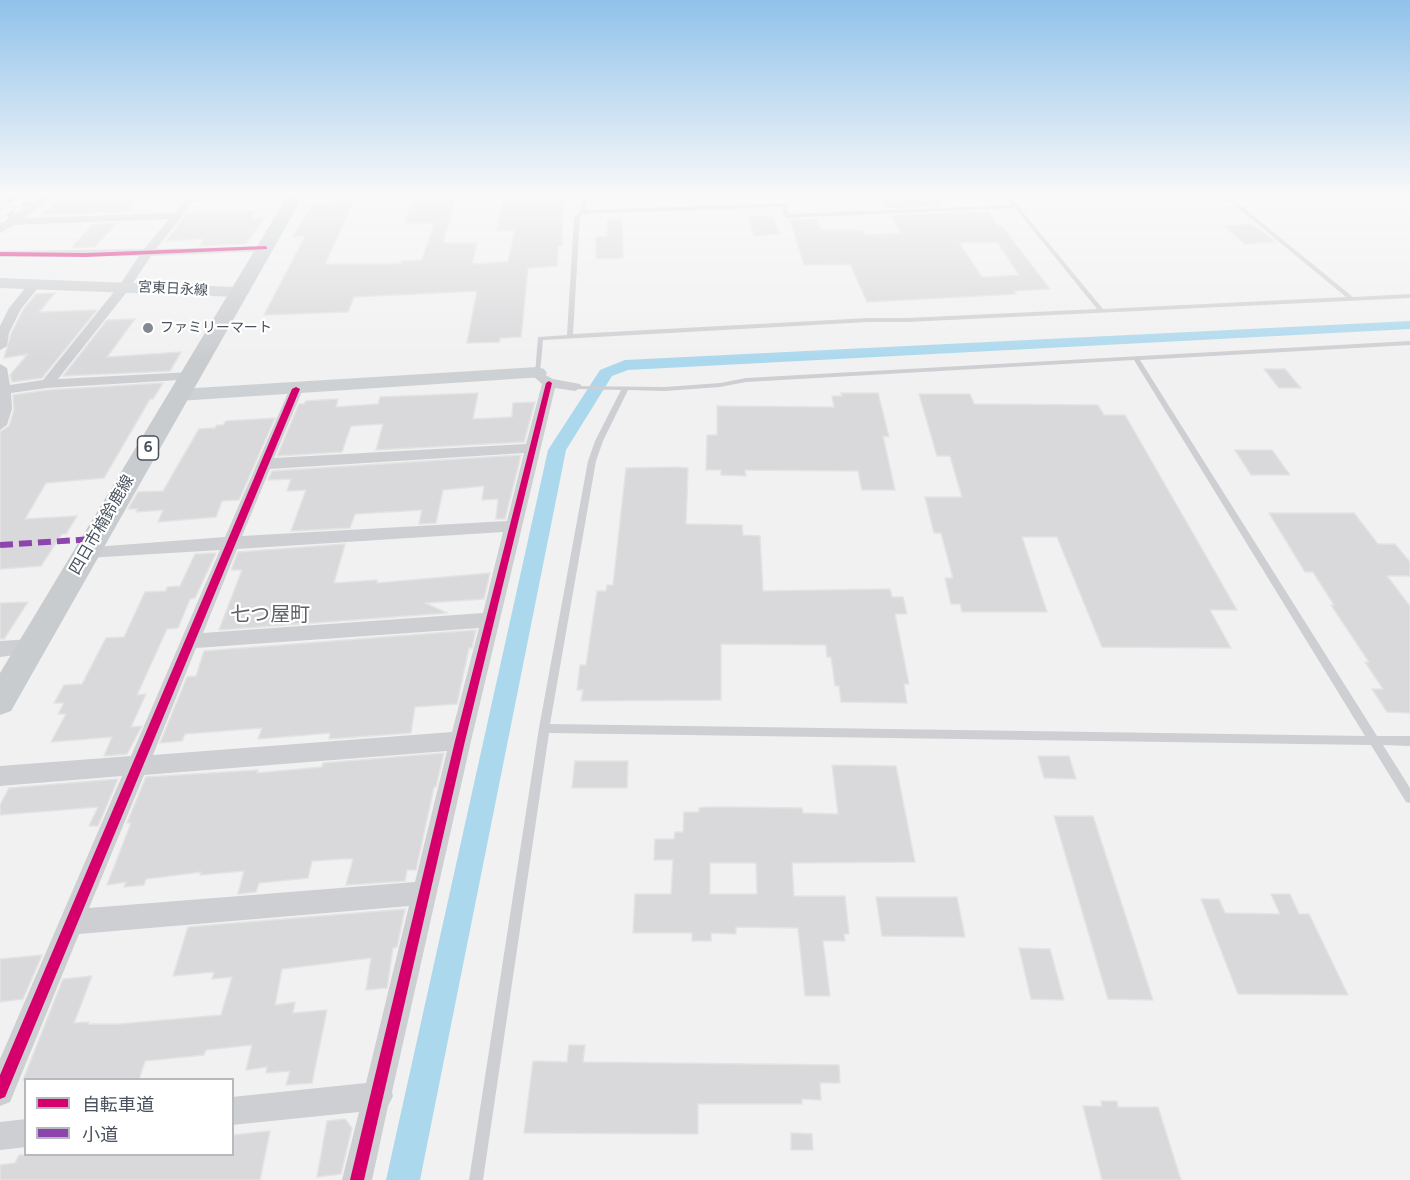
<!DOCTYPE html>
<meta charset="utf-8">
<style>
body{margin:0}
#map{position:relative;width:1410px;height:1180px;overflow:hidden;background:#f2f1f1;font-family:Figtree,"Noto Sans JP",sans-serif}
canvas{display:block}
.legend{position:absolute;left:24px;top:1078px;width:210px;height:78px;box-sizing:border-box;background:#fff;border:2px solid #b6b9be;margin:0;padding:8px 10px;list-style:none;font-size:18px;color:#48515d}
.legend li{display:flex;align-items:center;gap:12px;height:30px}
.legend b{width:30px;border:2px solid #b6b9be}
</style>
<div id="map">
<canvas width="1410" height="1180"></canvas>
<ul class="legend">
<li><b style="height:8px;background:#d6006c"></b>自転車道</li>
<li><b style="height:8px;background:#8e44ad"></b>小道</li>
</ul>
</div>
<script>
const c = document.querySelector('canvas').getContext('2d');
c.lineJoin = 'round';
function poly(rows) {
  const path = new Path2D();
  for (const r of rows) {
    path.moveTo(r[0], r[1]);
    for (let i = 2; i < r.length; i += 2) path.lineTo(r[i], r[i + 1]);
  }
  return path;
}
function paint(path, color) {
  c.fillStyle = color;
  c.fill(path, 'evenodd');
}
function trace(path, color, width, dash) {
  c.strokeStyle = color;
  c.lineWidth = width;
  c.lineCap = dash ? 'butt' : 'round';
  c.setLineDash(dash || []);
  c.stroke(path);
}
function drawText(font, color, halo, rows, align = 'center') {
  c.font = font + ' Figtree,"Noto Sans JP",sans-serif';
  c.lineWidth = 4.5;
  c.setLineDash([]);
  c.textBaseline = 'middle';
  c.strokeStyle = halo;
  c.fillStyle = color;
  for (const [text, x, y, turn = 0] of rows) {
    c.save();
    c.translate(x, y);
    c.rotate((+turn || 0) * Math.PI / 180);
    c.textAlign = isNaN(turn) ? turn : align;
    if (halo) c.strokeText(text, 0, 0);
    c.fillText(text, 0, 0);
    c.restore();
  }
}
const canal = poly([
 [1410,321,1410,329,628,370,612,376,566,450,420,1180,386,1180,548,450,600,370,625,360,1410,321]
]);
const building = poly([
 [69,195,128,195,141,196,127,212,40,215,59,200,64,200,69,195],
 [433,195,457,195,443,243,477,243,472,264,508,262,515,230,497,231,504,195,563,195,562,246,558,246,557,266,528,268,521,337,500,338,499,342,467,343,477,291,354,297,348,312,264,315,305,236,293,237,312,205,330,204,335,199,355,199,325,264,390,264,401,263,402,261,422,260,434,223,405,223,412,201,431,201,433,195],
 [879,195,935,195,942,206,887,208,879,195],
 [256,211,251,219,264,218,246,244,200,246,204,239,166,241,187,213,256,211],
 [948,213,989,213,999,227,1001,225,1050,289,1014,291,1017,294,867,302,850,264,804,265,790,220,817,219,821,230,856,230,863,231,865,235,901,233,891,216,948,213],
 [997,242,1019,275,982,277,959,243,997,242],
 [769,216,774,218,779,234,754,236,749,217,769,216],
 [622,219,623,258,596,259,596,237,607,236,607,220,622,219],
 [117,223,95,247,71,248,93,224,117,223],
 [1253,224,1275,242,1245,244,1224,226,1253,224],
 [55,293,39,312,97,310,42,378,12,382,10,375,28,354,4,358,11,334,23,310,36,294,55,293],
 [135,319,107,357,181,352,170,371,63,376,107,320,135,319],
 [1264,369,1285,369,1301,388,1279,388,1264,369],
 [163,383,153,399,150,399,104,478,46,483,25,519,77,516,66,534,62,534,41,566,0,569,0,432,9,426,14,410,13,395,47,390,163,383],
 [478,393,473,419,512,417,513,403,535,402,524,442,376,450,383,424,351,426,342,452,277,456,299,404,304,404,306,401,338,399,336,407,378,404,380,397,478,393],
 [841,393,878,393,889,437,883,436,895,490,862,490,858,471,745,470,746,476,721,475,721,470,706,470,707,435,717,435,717,406,834,407,832,396,842,396,841,393],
 [919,394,970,394,974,404,1098,405,1104,415,1125,415,1237,610,1210,610,1231,648,1102,647,1057,537,1022,537,1047,612,962,612,960,604,951,604,945,578,953,578,941,533,934,533,925,497,962,497,950,456,937,456,919,394],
 [275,418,239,500,222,501,216,517,158,522,163,510,136,512,138,509,128,509,138,492,163,491,199,429,215,428,217,425,223,425,226,421,275,418],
 [1235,450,1272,450,1290,475,1251,475,1235,450],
 [521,455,505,519,496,519,498,499,482,500,484,486,443,490,436,523,419,524,422,510,355,514,350,528,291,531,306,490,287,491,291,479,268,480,272,471,521,455],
 [673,467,688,468,686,524,742,525,743,535,760,536,763,591,890,589,892,597,903,597,907,614,895,614,909,684,904,684,907,703,841,702,839,686,835,686,831,657,827,657,826,645,721,644,721,700,581,701,583,690,577,690,580,665,586,665,597,591,606,591,607,585,613,585,626,468,673,467],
 [1269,513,1354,513,1378,544,1395,544,1410,562,1410,576,1387,576,1410,606,1410,713,1387,712,1372,689,1383,689,1365,662,1369,662,1331,605,1334,605,1313,572,1305,572,1269,513],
 [345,544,334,583,377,580,377,583,490,573,484,599,425,603,447,613,219,630,242,570,231,570,238,552,345,544],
 [216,553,195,598,190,599,178,628,167,629,137,695,146,694,131,727,142,726,127,754,104,756,112,737,51,742,66,714,58,714,64,703,54,703,64,685,82,684,106,638,124,637,145,592,166,591,167,587,180,586,195,554,216,553],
 [28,602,4,639,0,639,0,603,28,602],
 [476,630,472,648,469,648,457,704,415,707,411,733,329,739,330,733,258,739,262,728,185,734,182,741,160,743,187,677,196,676,204,651,476,630],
 [444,753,436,787,434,787,416,870,407,870,405,881,346,885,353,859,343,859,312,861,308,878,259,883,256,892,238,894,244,871,200,875,201,872,146,879,144,885,124,887,126,882,107,885,131,823,127,823,146,777,258,770,257,773,322,767,323,763,444,753],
 [1038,756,1069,756,1076,779,1044,778,1038,756],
 [575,761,628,761,627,788,572,788,575,761],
 [832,765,896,766,915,862,792,863,794,896,845,896,849,934,844,934,845,941,823,941,830,996,805,996,798,928,736,927,736,934,711,933,711,941,692,941,692,933,633,933,635,894,671,894,673,860,654,860,655,839,674,839,675,832,683,832,684,812,699,812,699,808,706,807,731,807,802,808,803,813,838,814,832,765],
 [710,863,756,863,757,894,710,894,710,863],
 [118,779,98,826,89,826,98,807,0,815,0,805,9,788,118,779],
 [1054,816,1093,816,1153,1000,1108,999,1054,816],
 [1271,894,1290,894,1299,914,1309,914,1348,995,1238,994,1201,899,1219,899,1225,913,1280,914,1271,894],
 [876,897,957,897,965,937,882,936,876,897],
 [405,909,397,947,393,948,387,988,366,990,371,958,282,969,275,1005,295,1002,293,1013,327,1010,312,1083,286,1085,290,1071,266,1073,267,1067,246,1070,252,1045,206,1050,204,1055,145,1061,139,1080,23,1080,63,979,92,976,74,1023,89,1022,88,1024,119,1024,221,1015,232,977,212,979,214,972,173,976,188,927,405,909],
 [1019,948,1050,949,1064,1000,1031,999,1019,948],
 [42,955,23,999,0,1002,0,959,42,955],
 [569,1045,585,1045,583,1062,839,1065,840,1083,820,1083,821,1100,802,1099,802,1104,698,1104,698,1134,524,1133,533,1061,567,1062,569,1045],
 [1101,1101,1117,1101,1118,1107,1158,1107,1181,1180,1102,1180,1083,1106,1102,1106,1101,1101],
 [345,1119,352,1128,341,1174,317,1177,327,1121,345,1119],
 [270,1131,260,1180,0,1180,0,1165,15,1163,19,1155,232,1155,232,1135,270,1131],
 [791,1133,812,1134,813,1150,791,1150,791,1133]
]);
const lane = poly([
 [582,195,587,195,586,210,784,203,787,205,789,214,1012,205,1004,195,1009,195,1103,309,1346,297,1222,195,1228,195,1353,297,1410,294,1410,298,907,322,868,322,543,340,540,373,539,374,535,374,538,337,567,335,574,217,580,211,582,195],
 [782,207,784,216,787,218,1015,208,1097,309,907,318,868,318,573,334,580,217,584,214,782,207],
 [1397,195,1403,195,1410,199,1410,203,1397,195],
 [1410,341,1410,345,1140,360,1377,736,1410,736,1410,746,1383,745,1410,788,1410,803,1406,802,1371,745,549,733,483,1180,469,1180,539,728,588,461,595,441,621,390,575,389,573,388,573,386,665,387,720,383,746,378,1410,341],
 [1134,360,1365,736,550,724,596,461,603,441,628,390,665,391,720,387,746,382,1134,360]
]);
const street = poly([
 [13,195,4,202,0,203,1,195,13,195],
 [44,195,55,195,24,218,174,213,189,195,199,195,156,249,269,246,271,248,265,251,151,256,129,289,58,379,191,372,196,373,198,376,196,379,47,388,11,393,12,409,7,425,0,430,0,364,7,368,10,385,43,380,121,283,139,256,0,257,0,251,144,249,169,219,14,225,0,233,0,225,44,195],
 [35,280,41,284,21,309,9,333,7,346,0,350,0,326,9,308,31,281,35,280],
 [540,372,553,379,580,384,582,387,575,391,555,388,471,741,392,1092,393,1096,388,1106,372,1180,342,1180,359,1112,232,1125,232,1097,366,1083,409,906,79,934,10,1102,0,1106,0,1059,122,776,0,786,0,766,131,756,220,550,87,558,81,556,78,552,81,548,225,537,291,386,296,385,303,389,274,458,526,444,542,384,533,376,540,372],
 [524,453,507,521,242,536,270,469,524,453],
 [503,532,483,613,203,633,237,549,503,532],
 [479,628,452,732,153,755,196,648,479,628],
 [447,751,415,882,89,908,144,775,447,751],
 [31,639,38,642,41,647,38,652,0,657,0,641,31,639],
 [26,1119,26,1147,0,1150,0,1122,26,1119]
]);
const secondary = poly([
 [0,278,237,287,243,288,246,292,243,296,237,297,0,288,0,278],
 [537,367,544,369,547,373,544,377,179,401,172,399,169,395,172,391,179,389,537,367]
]);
const primary = poly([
 [288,195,304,195,11,711,0,715,0,673,288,195]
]);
const rail = poly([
 [0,207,19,195],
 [0,222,39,195]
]);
const quiet = poly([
 [0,545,94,539]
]);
const cycleway = poly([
 [265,246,267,247,267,249,86,257,0,256,0,252,86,253,265,246],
 [549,381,552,383,465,741,364,1180,350,1180,455,741,546,383,549,381],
 [296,387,300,389,5,1097,0,1099,0,1075,292,389,296,387]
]);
const markers = [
 [148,328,6,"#848991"]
];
const farStreetnames = [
 ["宮東日永線",173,289,3]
];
const farPoinames = [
 ["ファミリーマート",160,328]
];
const shields = [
 [148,448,21]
];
const shieldNames = [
 ["6",148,448]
];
const streetNames = [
 ["四日市楠鈴鹿線",102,525,-60]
];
const quarterNames = [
 ["七つ屋町",270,615]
];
paint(canal, '#acd8ed');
paint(building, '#d9d9db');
trace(building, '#e3e3e4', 1.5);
paint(lane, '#cdcfd2');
paint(street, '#cdcfd2');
paint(secondary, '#ced1d3');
paint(primary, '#c9cccf');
trace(rail, '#c7c8cb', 4.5);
trace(rail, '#fff', 3, [9]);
trace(quiet, '#8e44ad', 6, [13, 6]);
paint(cycleway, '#d6006c');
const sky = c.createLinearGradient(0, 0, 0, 360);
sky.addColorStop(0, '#90c2ea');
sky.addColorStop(0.54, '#f9f9f9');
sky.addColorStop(1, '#f9f9f900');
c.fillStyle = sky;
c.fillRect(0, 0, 1410, 360);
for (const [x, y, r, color] of markers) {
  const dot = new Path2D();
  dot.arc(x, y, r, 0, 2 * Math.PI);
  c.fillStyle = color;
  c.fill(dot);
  trace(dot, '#fff', 2);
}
drawText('14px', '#48515d', '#fff', farStreetnames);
drawText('14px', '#48515d', '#fff', farPoinames, 'left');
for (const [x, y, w] of shields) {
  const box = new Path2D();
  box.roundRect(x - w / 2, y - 12, w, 24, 4.5);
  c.fillStyle = '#fff';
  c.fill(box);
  trace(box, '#48515d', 1.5);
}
drawText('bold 15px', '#48515d', null, shieldNames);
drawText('16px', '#48515d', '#fff', streetNames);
drawText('20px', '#5d6065', '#fff', quarterNames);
</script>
